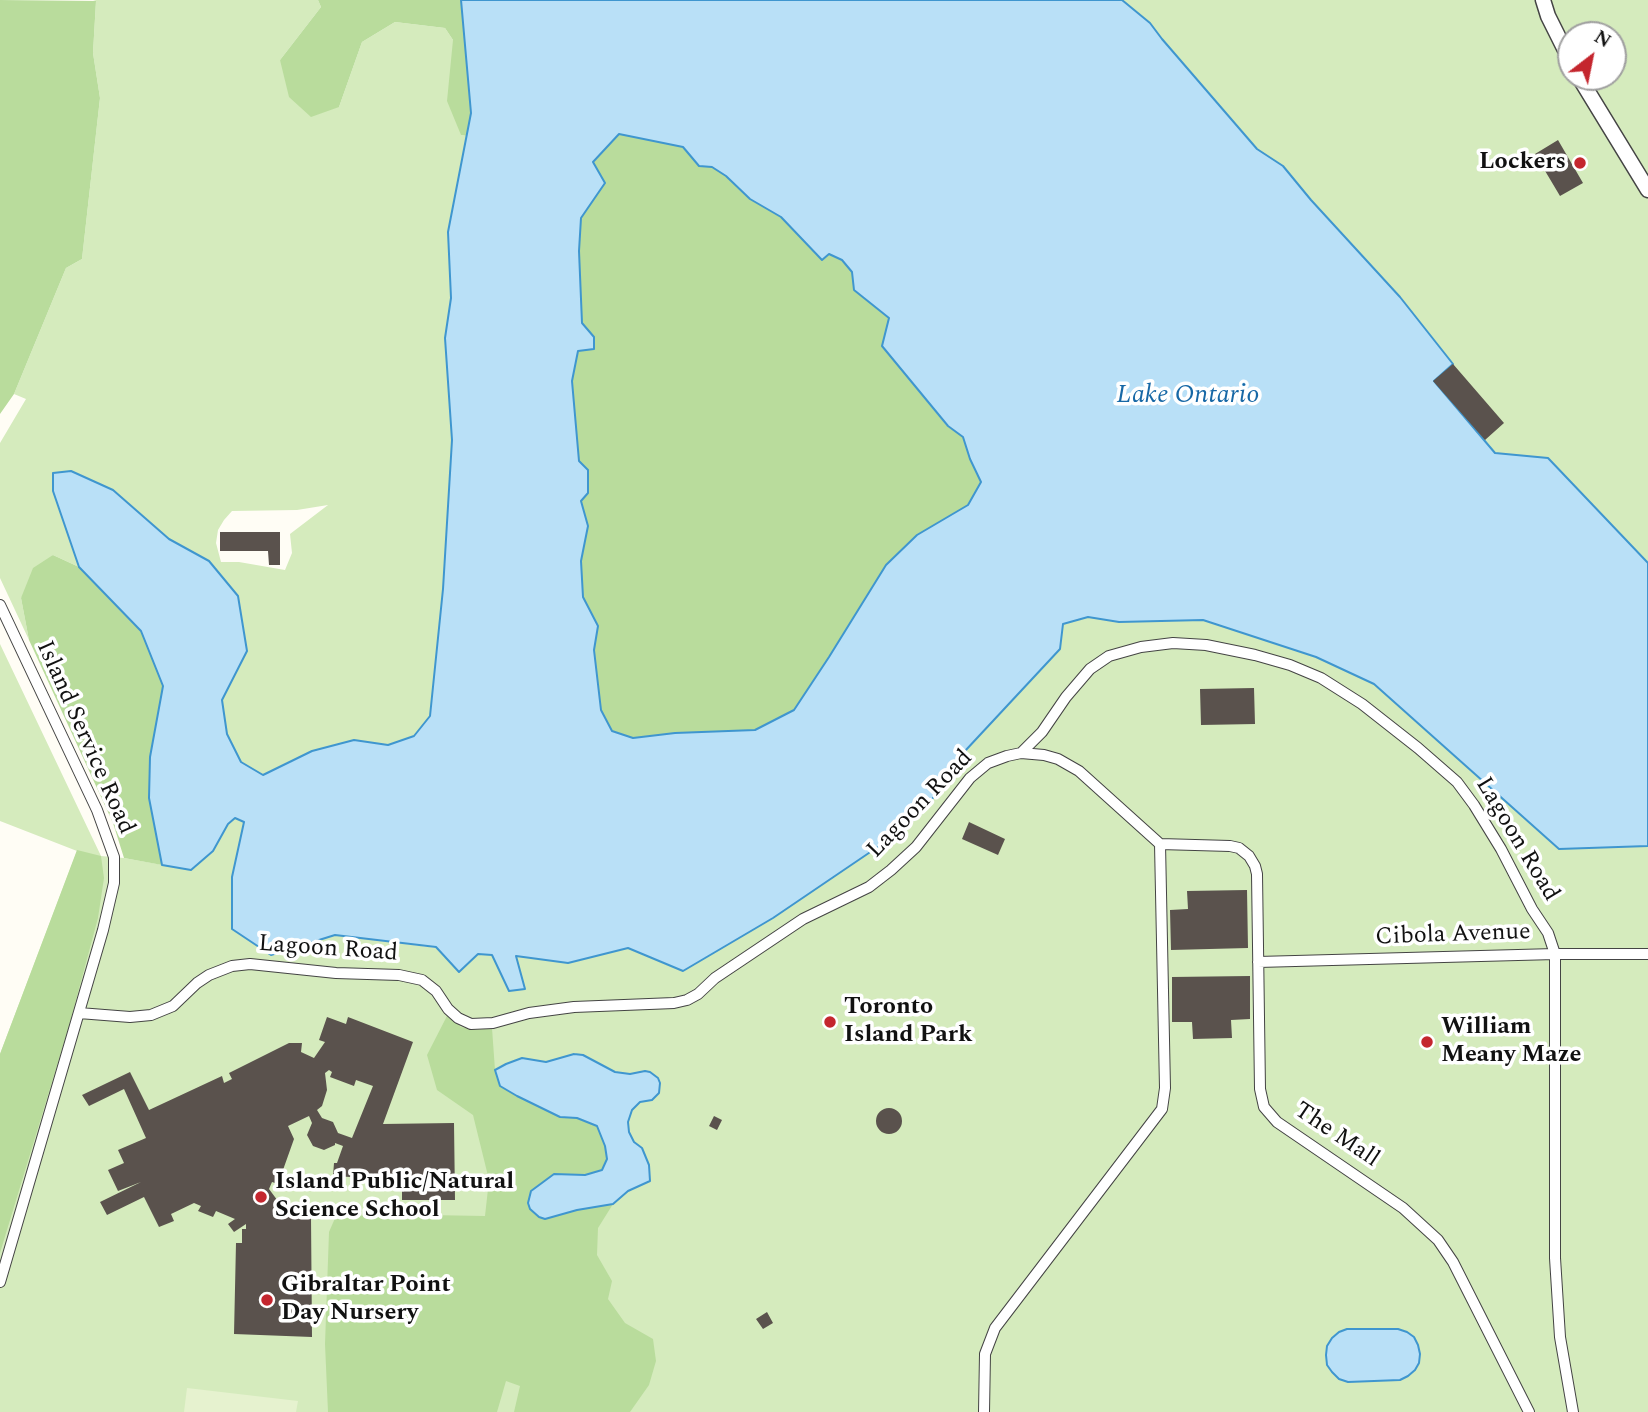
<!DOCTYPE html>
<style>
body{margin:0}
#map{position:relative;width:1648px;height:1412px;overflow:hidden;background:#fffdf5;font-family:Spectral,serif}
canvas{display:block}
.north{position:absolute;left:1557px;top:21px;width:70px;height:70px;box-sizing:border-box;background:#fff;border:2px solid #a0a0a0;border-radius:50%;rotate:32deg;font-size:19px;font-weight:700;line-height:28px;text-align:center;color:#111}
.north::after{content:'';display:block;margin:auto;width:24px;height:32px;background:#c4262e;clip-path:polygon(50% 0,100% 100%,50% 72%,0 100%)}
</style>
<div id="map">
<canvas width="1648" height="1412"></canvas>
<div class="north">N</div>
</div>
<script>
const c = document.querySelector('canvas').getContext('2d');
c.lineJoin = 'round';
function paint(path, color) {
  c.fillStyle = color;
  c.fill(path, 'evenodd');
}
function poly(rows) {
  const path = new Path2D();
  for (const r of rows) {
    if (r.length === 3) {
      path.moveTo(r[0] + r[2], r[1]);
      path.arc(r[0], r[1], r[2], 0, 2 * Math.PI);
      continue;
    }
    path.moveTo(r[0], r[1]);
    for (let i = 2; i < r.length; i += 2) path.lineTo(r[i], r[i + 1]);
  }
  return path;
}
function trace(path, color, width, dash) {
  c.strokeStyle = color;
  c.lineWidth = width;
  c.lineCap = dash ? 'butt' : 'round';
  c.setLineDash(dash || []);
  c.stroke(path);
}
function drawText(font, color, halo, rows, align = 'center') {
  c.font = font + ' Spectral,serif';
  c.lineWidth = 7;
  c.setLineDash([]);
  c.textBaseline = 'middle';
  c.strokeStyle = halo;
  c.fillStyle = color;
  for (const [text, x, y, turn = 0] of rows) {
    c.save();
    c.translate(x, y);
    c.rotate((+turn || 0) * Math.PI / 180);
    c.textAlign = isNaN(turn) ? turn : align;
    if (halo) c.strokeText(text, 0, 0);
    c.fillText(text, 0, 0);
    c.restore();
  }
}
const green = poly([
 [93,0,318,0,321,7,280,60,339,107,362,42,395,22,445,28,453,40,461,135,467,136,448,232,451,298,445,338,452,440,443,589,430,716,414,736,388,745,354,740,312,751,263,775,241,762,227,734,222,700,247,651,209,561,169,539,113,490,53,491,79,567,53,555,21,598,29,640,0,578,0,443,26,399,14,394,66,268,82,259,100,98,93,53,96,1],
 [328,505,290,534,292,553,285,570,239,562,221,562,216,543,218,530,224,520,232,511,297,510],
 [1122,0,1648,0,1648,563,1548,458,1495,453,1433,381,1311,200,1283,166,1257,149,1162,39,1150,23],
 [1571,35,1613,35,1613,77,1571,77],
 [1088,617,1119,622,1203,620,1316,657,1374,684,1559,849,1648,846,1648,1412,0,1412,0,1054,77,851,0,821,0,644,101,856,124,858,191,870,213,851,228,824,235,818,244,822,232,877,232,929,271,954,335,935,492,955,509,991,525,989,515,956,568,963,628,948,683,971,773,918,891,838,924,811,965,751,1060,649,1063,624]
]);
const forest = poly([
 [0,0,96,1,93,53,100,98,82,259,66,268,14,394,0,414],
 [318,0,461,0,471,113,467,136,461,135,447,101,453,40,445,28,395,22,362,42,339,107,311,117,289,97,280,60,321,7],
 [619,134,683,147,699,166,712,167,726,176,750,199,781,217,822,260,829,254,842,260,852,272,854,290,889,318,882,346,947,426,963,437,970,459,981,482,968,505,917,535,829,657,794,710,756,730,675,733,633,738,612,731,601,710,594,650,598,626,583,597,581,561,588,526,581,501,579,462,572,381,578,351,594,349,594,337,582,323,579,251,581,218,605,183,593,163],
 [53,555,79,567,141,631,163,686,150,757,149,798,162,865,124,858,113,823,29,640,21,598,33,568],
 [77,850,101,856,104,878,98,918,69,1026,0,1253,0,1054],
 [448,1014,461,1027,476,1030,492,1028,495,1070,560,1117,577,1118,597,1126,605,1146,607,1159,602,1170,585,1175,554,1174,545,1219,577,1210,613,1204,598,1228,597,1255,612,1281,608,1299,625,1323,653,1339,656,1361,649,1385,630,1412,514,1412,520,1386,506,1381,497,1412,328,1412,325,1344,329,1232,336,1216,428,1215,485,1216,489,1180,473,1115,437,1090,427,1055]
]);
const pitch = poly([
 [187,1388,298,1401,296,1412,184,1412]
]);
const water = poly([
 [461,0,1122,0,1150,23,1162,39,1257,149,1283,166,1311,200,1400,297,1453,364,1434,381,1495,453,1548,458,1648,563,1648,846,1559,849,1374,684,1316,657,1203,620,1119,622,1088,617,1063,624,1060,649,965,751,924,811,891,838,773,918,683,971,628,948,568,963,516,956,525,989,509,991,492,955,478,954,459,972,436,947,335,935,271,955,232,929,232,877,244,822,235,818,228,824,213,851,191,870,162,865,149,798,150,757,163,686,141,631,79,567,53,491,53,473,71,471,113,490,169,539,209,561,238,596,247,651,222,700,227,734,241,762,263,775,312,751,354,740,388,745,414,736,430,716,443,589,452,440,445,338,451,298,448,232,471,113,461,0],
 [619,134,683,147,699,166,712,167,726,176,750,199,781,217,822,260,829,254,842,260,852,272,854,290,889,318,882,346,948,426,963,437,970,459,981,482,968,505,917,535,886,565,829,657,794,710,755,730,675,733,633,738,612,731,601,710,594,650,598,626,583,597,581,561,588,526,581,501,588,493,588,470,579,461,572,381,578,351,594,349,594,337,582,323,579,251,581,218,605,183,593,162,619,134],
 [574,1054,583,1055,615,1072,630,1074,645,1071,650,1072,658,1078,660,1083,659,1093,652,1100,640,1102,632,1110,628,1122,629,1132,634,1142,642,1148,649,1165,650,1181,628,1191,613,1204,577,1210,545,1219,539,1217,530,1209,528,1203,531,1191,554,1174,585,1175,602,1170,607,1159,605,1146,597,1126,577,1118,560,1117,517,1096,500,1086,495,1070,506,1064,522,1058,546,1062,574,1054],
 [1347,1329,1398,1329,1407,1332,1414,1337,1418,1345,1420,1354,1419,1363,1415,1370,1408,1376,1400,1380,1348,1382,1339,1379,1332,1372,1327,1365,1326,1355,1327,1346,1332,1338,1339,1332,1347,1329]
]);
const building = poly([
 [1558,140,1583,183,1560,196,1535,154],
 [1453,364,1504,423,1485,440,1433,381],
 [220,532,280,532,280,565,269,565,268,551,220,551],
 [1254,688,1255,724,1201,725,1200,689],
 [969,822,1005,839,998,855,962,839],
 [1247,890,1248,948,1171,950,1170,910,1188,909,1187,891],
 [1250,976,1250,1019,1231,1020,1232,1038,1193,1039,1192,1022,1172,1022,1172,977],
 [327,1017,346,1024,348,1017,413,1042,383,1124,454,1123,455,1200,402,1200,402,1184,368,1185,368,1178,333,1176,334,1163,337,1163,343,1146,335,1143,335,1145,324,1150,313,1146,307,1135,312,1123,309,1116,288,1126,294,1139,278,1184,272,1182,269,1189,289,1216,311,1217,312,1337,234,1334,236,1243,242,1243,242,1229,246,1229,246,1224,234,1232,228,1224,235,1219,216,1211,213,1217,198,1211,201,1206,194,1203,171,1214,174,1221,159,1227,144,1197,107,1215,100,1202,141,1182,118,1191,108,1170,124,1163,118,1150,146,1138,124,1089,89,1106,82,1095,130,1072,149,1110,222,1076,224,1083,232,1079,229,1073,289,1043,302,1043,301,1052,314,1058,325,1042,319,1040],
 [329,1070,332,1072,330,1077,354,1086,356,1080,373,1086,352,1138,338,1133,333,1122,322,1118,317,1110,322,1106,327,1090,325,1073],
 [889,1121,13],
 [714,1116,722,1120,717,1130,709,1126],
 [767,1312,773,1323,763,1329,756,1319]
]);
const service = poly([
 [0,605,97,810,114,857,114,883,103,930,0,1282],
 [1021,753,1044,755,1058,759,1079,771,1160,844,1230,846,1239,848,1249,856,1255,866,1257,874,1260,1089,1264,1107,1277,1122,1403,1208,1438,1240,1453,1262,1529,1412],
 [1258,962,1555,954,1648,954],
 [79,1013,130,1017,151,1015,173,1006,197,983,209,975,232,966,250,964,336,973,399,975,422,980,436,991,448,1009,458,1018,471,1024,493,1023,529,1013,574,1007,674,1003,687,1000,698,994,715,978,803,919,869,887,891,870,916,847,970,778,988,763,1007,756,1021,753,1042,732,1066,697,1090,669,1109,656,1141,647,1173,643,1206,645,1255,655,1290,665,1321,678,1362,704,1418,748,1457,782,1474,805,1501,849,1532,909,1548,933,1555,954,1555,1258,1560,1337,1573,1412],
 [984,1412,985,1354,995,1328,1162,1109,1165,1088,1160,844]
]);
const pedestrian = poly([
 [1543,0,1548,16,1571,62],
 [1579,77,1648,190]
]);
const markers = [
 [1580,163,7,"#c4262e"],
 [830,1022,7,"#c4262e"],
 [1427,1042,7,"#c4262e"],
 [261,1197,7,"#c4262e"],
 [267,1300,7,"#c4262e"]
];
const poiNames = [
 ["Lockers",1566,163,"right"],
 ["Toronto",844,1008],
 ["Island Park",844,1036],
 ["William",1441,1028],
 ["Meany Maze",1441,1056],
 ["Island Public/Natural",275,1183],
 ["Science School",275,1211],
 ["Gibraltar Point",281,1286],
 ["Day Nursery",281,1314]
];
const streetNames = [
 ["Island Service Road",84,738,66],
 ["Lagoon Road",921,805,-46],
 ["Lagoon Road",1516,840,59],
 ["Cibola Avenue",1453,936,-2],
 ["Lagoon Road",328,950,4],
 ["The Mall",1336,1136,34]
];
const waterNames = [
 ["Lake Ontario",1188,397]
];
paint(green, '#d5ebbd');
paint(forest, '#b9dc9c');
paint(pitch, '#e6f2cf');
paint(water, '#b9e0f7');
trace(water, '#3f96cf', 2);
paint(building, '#5a524d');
trace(service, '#444', 12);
trace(pedestrian, '#444', 17);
trace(service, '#fff', 10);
trace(pedestrian, '#fff', 14);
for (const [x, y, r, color] of markers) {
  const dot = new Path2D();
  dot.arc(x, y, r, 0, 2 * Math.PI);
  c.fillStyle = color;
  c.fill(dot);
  trace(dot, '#fff', 2.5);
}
drawText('bold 24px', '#111', '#fff', poiNames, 'left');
drawText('24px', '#111', '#fff', streetNames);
drawText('italic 26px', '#1768a6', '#fff', waterNames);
</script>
